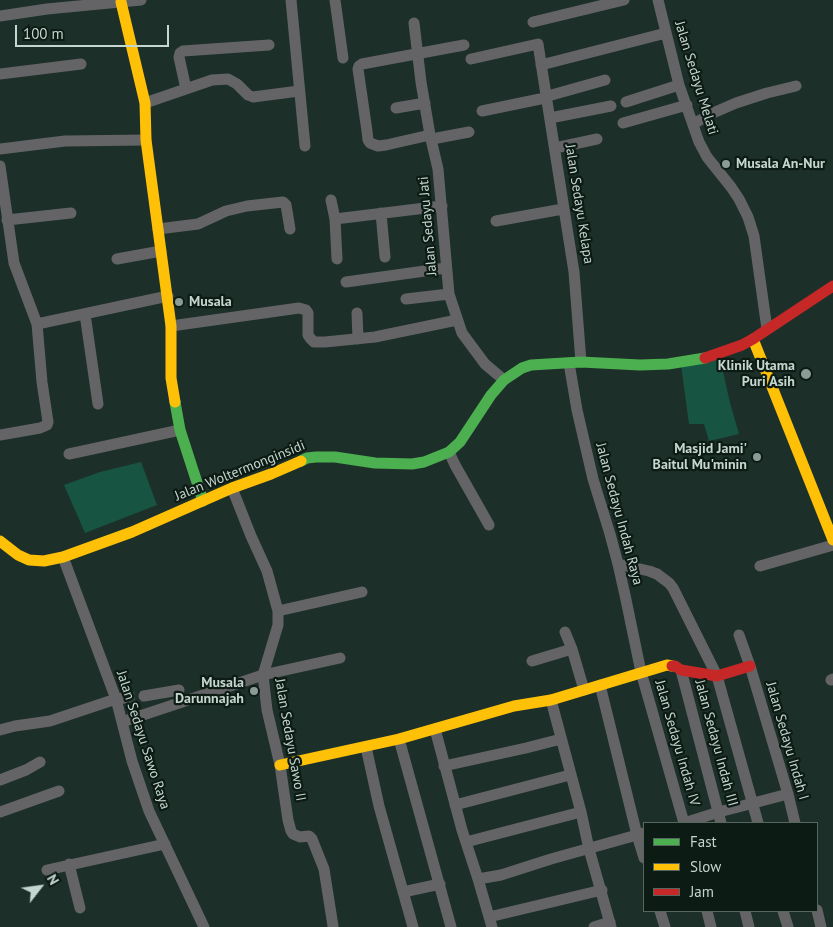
<!DOCTYPE html>
<style>
body{margin:0}
#map{position:relative;width:833px;height:927px;overflow:hidden;background:#1d2f29;font-family:"PT Sans",sans-serif}
canvas{display:block}
.legend{position:absolute;left:643px;top:822px;width:175px;height:90px;box-sizing:border-box;background:#0d1b15;border:1px solid #57665f;margin:0;padding:6px 9px;list-style:none;font-size:15px;color:#c5d6cf}
.legend li{display:flex;align-items:center;gap:10px;height:25px}
.legend b{width:25px;border:1px solid #57665f}
.north{position:absolute;left:15px;top:862px;width:50px;height:50px;-webkit-text-stroke:4px #0d1b15;paint-order:stroke;rotate:60deg;font-size:14px;font-weight:700;line-height:20px;text-align:center;color:#c5d6cf}
.north::after{content:'';display:block;margin:auto;width:18px;height:22px;background:#c5d6cf;clip-path:polygon(50% 0,100% 100%,50% 72%,0 100%)}
.scale{position:absolute;left:15px;top:25px;width:154px;height:22px;box-sizing:border-box;border:2px solid #c5d6cf;border-top:0;padding-left:6px;font-size:15px;line-height:18px;white-space:nowrap;color:#c5d6cf;-webkit-text-stroke:4px #0d1b15;paint-order:stroke}
</style>
<div id="map">
<canvas width="833" height="927"></canvas>
<ul class="legend">
<li><b style="height:6px;background:#4caf50"></b>Fast</li>
<li><b style="height:6px;background:#ffc107"></b>Slow</li>
<li><b style="height:6px;background:#c62828"></b>Jam</li>
</ul>
<div class="north">N</div>
<div class="scale">100 m</div>
</div>
<script>
const c = document.querySelector('canvas').getContext('2d');
c.lineJoin = 'round';
function paint(path, color) {
  c.fillStyle = color;
  c.fill(path, 'evenodd');
}
function poly(rows) {
  const path = new Path2D();
  for (const r of rows) {
    path.moveTo(r[0], r[1]);
    for (let i = 2; i < r.length; i += 2) path.lineTo(r[i], r[i + 1]);
  }
  return path;
}
function trace(path, color, width, dash) {
  c.strokeStyle = color;
  c.lineWidth = width;
  c.lineCap = dash ? 'butt' : 'round';
  c.setLineDash(dash || []);
  c.stroke(path);
}
function drawText(font, color, halo, rows, align = 'center') {
  c.font = font + ' "PT Sans",sans-serif';
  c.lineWidth = 4.5;
  c.setLineDash([]);
  c.textBaseline = 'middle';
  c.strokeStyle = halo;
  c.fillStyle = color;
  for (const [text, x, y, turn = 0] of rows) {
    c.save();
    c.translate(x, y);
    c.rotate((+turn || 0) * Math.PI / 180);
    c.textAlign = isNaN(turn) ? turn : align;
    if (halo) c.strokeText(text, 0, 0);
    c.fillText(text, 0, 0);
    c.restore();
  }
}
const green = poly([
 [720,358,730,403,739,434,709,441,704,424,689,424,681,365],
 [141,462,157,505,85,533,64,485,100,472]
]);
const streetTunnel = poly([
 [124,698,144,696]
]);
const street = poly([
 [291,0,305,146],
 [335,0,343,58],
 [658,0,679,85,699,142,707,157,731,187,739,199,748,217,754,236,767,329],
 [0,16,47,9,141,0],
 [533,22,624,0],
 [414,23,421,82,430,135,438,169,449,294,462,333,485,364,504,380],
 [471,59,538,44,574,272,581,362],
 [541,65,666,33],
 [0,74,81,64],
 [186,89,179,57,180,53,183,51,269,45],
 [626,102,679,85],
 [145,103,212,80,228,79,237,84,248,95,253,97,299,91],
 [396,108,425,103],
 [482,111,545,98,548,96,605,80],
 [550,118,611,106],
 [623,123,687,105],
 [693,124,713,113,736,103,767,93,796,86],
 [430,135,386,145,378,146,370,143,368,140,367,131,358,69,359,66,362,64,464,45],
 [432,139,469,132],
 [555,148,597,139],
 [0,149,65,141,146,140],
 [0,166,14,263,37,324,42,382,48,422,47,425,40,428,0,435],
 [331,200,335,219,337,259],
 [381,213,385,257],
 [335,219,442,206],
 [7,220,71,213],
 [496,221,563,209],
 [158,229,198,224,226,211,247,206,283,202,286,205,290,229],
 [117,259,161,251],
 [346,282,446,268],
 [406,299,449,294],
 [357,313,358,339],
 [85,314,98,404],
 [37,324,168,296],
 [171,326,299,308,306,310,308,313,308,335,310,338,314,342,325,342,375,337,457,320],
 [569,363,577,410,593,479,610,534,618,564,625,595,641,672,684,823],
 [449,452,455,465,489,525],
 [69,454,180,430],
 [232,488,251,536,267,571,278,611,278,625,263,675,267,710,280,765,288,820,291,831,293,834,300,837,309,836,312,839,324,869,333,926],
 [63,557,116,699,132,761,149,811,204,927],
 [618,564,649,571,657,574,669,583,673,588,717,676,758,823],
 [760,566,833,545],
 [278,611,362,592],
 [565,632,572,649,584,690],
 [739,635,750,666,788,794,795,823],
 [532,661,572,649],
 [681,670,721,823],
 [831,680,833,679],
 [600,685,637,835,644,858],
 [144,696,179,690],
 [551,700,581,812,589,849,611,927],
 [122,722,263,675,340,658],
 [435,729,462,830,478,879,492,927],
 [0,730,15,726,50,721,116,699,124,698],
 [399,739,451,927],
 [366,747,379,806,413,927],
 [444,766,526,748,561,739],
 [0,780,26,770,40,762],
 [455,805,570,775],
 [0,812,59,791],
 [684,823,719,812,788,794],
 [466,842,581,812],
 [69,864,80,908],
 [47,870,165,844],
 [478,879,501,875,551,859,644,833],
 [403,892,440,884],
 [817,910,821,927],
 [660,911,665,927],
 [707,911,711,927],
 [745,911,749,927],
 [783,911,788,927],
 [489,917,602,890],
 [594,927,610,922]
]);
const fast = poly([
 [175,402,180,430,203,501],
 [301,461,307,458,316,457,335,457,375,463,412,464,424,462,449,452,460,442,491,395,504,380,522,368,531,365,581,362,640,365,668,364,705,358]
]);
const slow = poly([
 [121,2,145,103,146,140,171,326,171,378,175,402],
 [753,339,833,540],
 [0,541,18,555,29,560,44,561,63,557,132,532,232,488,271,474,301,461],
 [280,765,399,739,514,706,551,700,667,665,672,666]
]);
const jam = poly([
 [705,358,742,345,753,339,833,286],
 [672,666,675,666,681,670,717,676,750,666]
]);
const markers = [
 [726,164,5,"#8a9c95"],
 [179,302,5,"#8a9c95"],
 [806,374,6,"#8a9c95"],
 [757,457,5,"#8a9c95"],
 [254,691,5,"#8a9c95"]
];
const streetNames = [
 ["Jalan Sedayu Melati",696,78,73],
 ["Jalan Sedayu Kelapa",579,204,81],
 ["Jalan Sedayu Jati",428,226,-95],
 ["Jalan Woltermonginsidi",240,471,-22],
 ["Jalan Sedayu Indah Raya",619,514,75],
 ["Jalan Sedayu Sawo Raya",143,740,72],
 ["Jalan Sedayu Sawo II",290,740,80],
 ["Jalan Sedayu Indah I",787,741,74],
 ["Jalan Sedayu Indah IV",677,743,74],
 ["Jalan Sedayu Indah III",716,743,75]
];
const poiNames = [
 ["Musala An-Nur",736,164,"left"],
 ["Musala",189,302,"left"],
 ["Klinik Utama",795,366],
 ["Puri Asih",795,382],
 ["Masjid Jami'",747,449],
 ["Baitul Mu'minin",747,465],
 ["Musala",244,683],
 ["Darunnajah",244,699]
];
paint(green, '#175542');
trace(streetTunnel, '#364842', 11, [11, 5.5]);
trace(street, '#646467', 11);
trace(fast, '#4caf50', 11);
trace(slow, '#ffc107', 11);
trace(jam, '#c62828', 11);
for (const [x, y, r, color] of markers) {
  const dot = new Path2D();
  dot.arc(x, y, r, 0, 2 * Math.PI);
  c.fillStyle = color;
  c.fill(dot);
  trace(dot, '#0d1b15', 2);
}
drawText('14px', '#c5d6cf', '#0d1b15', streetNames);
drawText('bold 14px', '#c5d6cf', '#0d1b15', poiNames, 'right');
</script>
